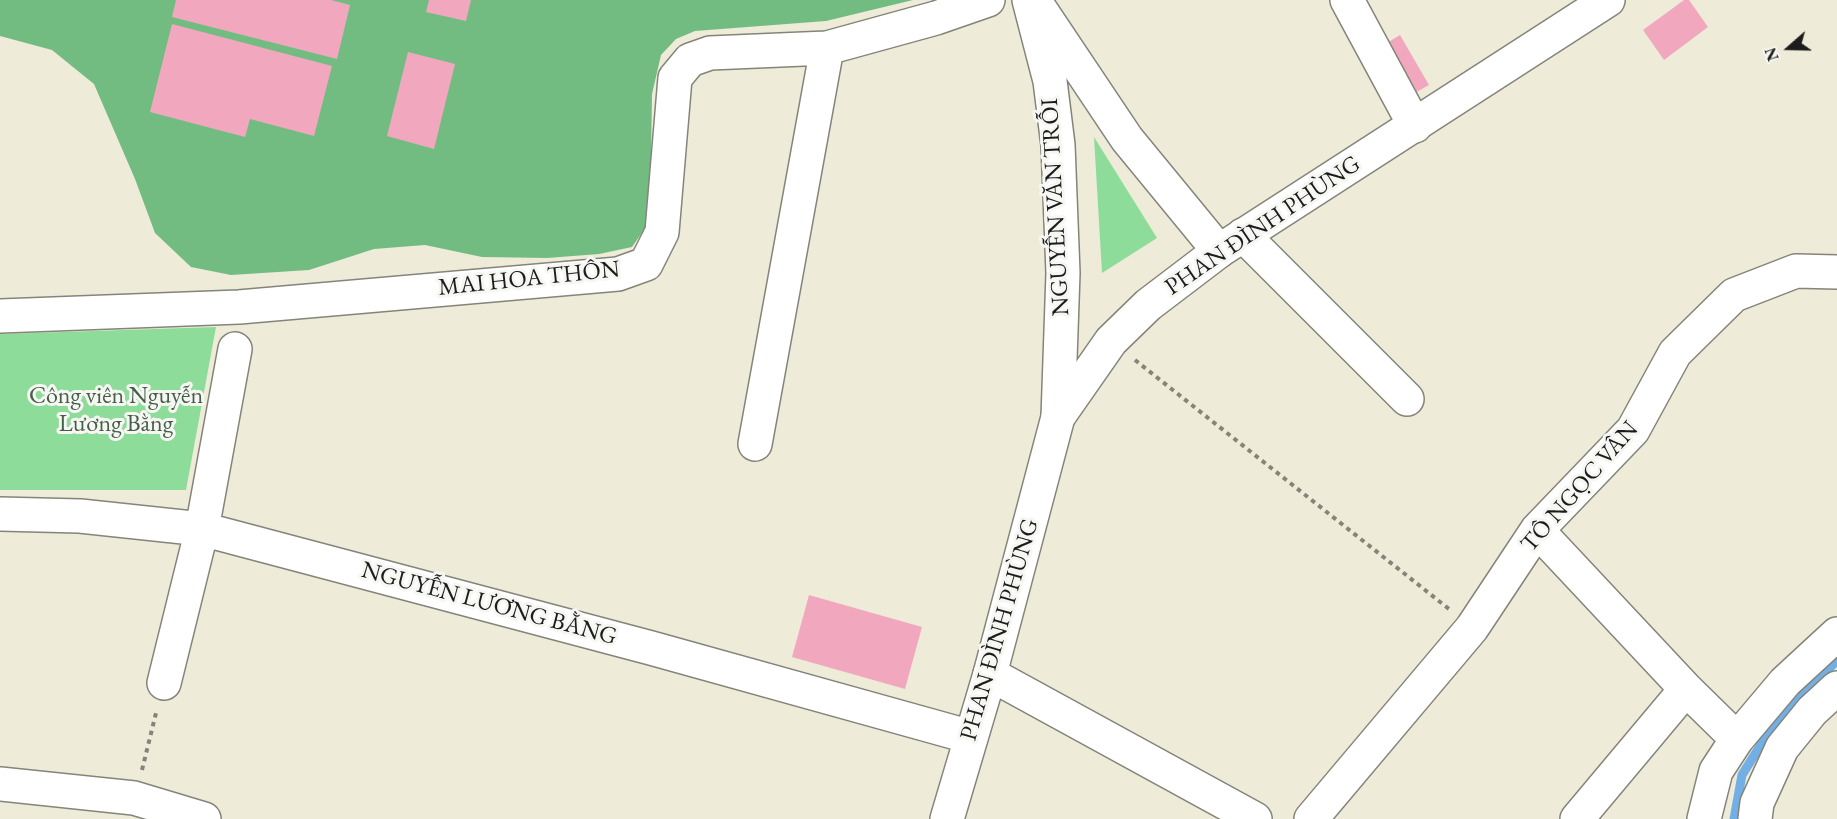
<!DOCTYPE html>
<meta charset="utf-8">
<style>
body{margin:0}
#map{position:relative;width:1837px;height:819px;overflow:hidden;background:#eeebd8;font-family:"EB Garamond",serif}
canvas{display:block}
.north{position:absolute;left:1759px;top:18px;width:60px;height:60px;-webkit-text-stroke:4px #f6f6f2;paint-order:stroke;rotate:250deg;font-size:16px;font-weight:700;line-height:24px;text-align:center;color:#1c1c1c}
.north::after{content:'';display:block;margin:auto;width:21px;height:27px;background:#1c1c1c;clip-path:polygon(50% 0,100% 100%,50% 72%,0 100%)}
</style>
<div id="map">
<canvas width="1837" height="819"></canvas>
<div class="north">N</div>
</div>
<script>
const c = document.querySelector('canvas').getContext('2d');
c.lineJoin = 'round';
function paint(path, color) {
  c.fillStyle = color;
  c.fill(path, 'evenodd');
}
function poly(rows) {
  const path = new Path2D();
  for (const r of rows) {
    path.moveTo(r[0], r[1]);
    for (let i = 2; i < r.length; i += 2) path.lineTo(r[i], r[i + 1]);
  }
  return path;
}
function trace(path, color, width, dash) {
  c.strokeStyle = color;
  c.lineWidth = width;
  c.lineCap = dash ? 'butt' : 'round';
  c.setLineDash(dash || []);
  c.stroke(path);
}
function drawText(font, color, halo, rows, align = 'center') {
  c.font = font + ' "EB Garamond",serif';
  c.lineWidth = 6;
  c.setLineDash([]);
  c.textBaseline = 'middle';
  c.strokeStyle = halo;
  c.fillStyle = color;
  for (const [text, x, y, turn = 0] of rows) {
    c.save();
    c.translate(x, y);
    c.rotate((+turn || 0) * Math.PI / 180);
    c.textAlign = isNaN(turn) ? turn : align;
    if (halo) c.strokeText(text, 0, 0);
    c.fillText(text, 0, 0);
    c.restore();
  }
}
const green = poly([
 [1094,137,1157,238,1102,273],
 [216,327,186,490,0,490,0,334]
]);
const forest = poly([
 [0,0,913,0,826,21,695,31,676,39,661,55,652,94,650,221,632,247,599,254,547,258,482,257,425,245,374,249,309,270,231,275,191,267,155,233,135,179,94,84,52,50,0,36]
]);
const stream = poly([
 [1734,819,1742,775,1767,735,1805,690,1837,661]
]);
const building = poly([
 [176,0,331,0,350,5,337,59,172,17],
 [429,0,471,0,466,21,426,12],
 [1684,0,1689,0,1708,27,1664,60,1643,30],
 [172,24,332,66,314,136,250,119,245,137,150,112],
 [1400,35,1429,85,1404,99,1375,50],
 [408,52,455,64,434,149,387,136],
 [809,595,922,627,905,689,792,657]
]);
const path = poly([
 [1135,360,1449,609],
 [142,770,156,713]
]);
const minor = poly([
 [1029,0,1050,81,1058,145,1063,273,1058,417],
 [1347,0,1415,126],
 [1040,9,1127,139,1219,251],
 [1243,235,1407,399],
 [0,316,239,307,618,274,646,264,662,232,675,78,690,60,710,53,827,48,936,18,988,0],
 [755,444,827,48],
 [0,514,80,516,202,529,651,648,971,737],
 [1537,530,1686,689],
 [990,674,1255,819],
 [164,683,202,529,235,349],
 [0,784,134,798,204,819],
 [1311,819,1472,628,1537,530,1633,430,1675,353,1734,295,1796,271,1837,272],
 [1577,819,1686,689,1737,739],
 [1704,819,1716,771,1737,739,1785,682,1837,634],
 [1755,819,1757,803,1782,748,1812,711,1837,688]
]);
const major = poly([
 [947,819,990,674,1058,417,1111,341,1148,305,1219,251,1608,0]
]);
const streetNames = [
 ["NGUYỄN VĂN TRỖI",1056,207,-93],
 ["PHAN ĐÌNH PHÙNG",1263,226,-34],
 ["MAI HOA THÔN",529,279,-6],
 ["TÔ NGỌC VÂN",1580,487,-49],
 ["NGUYỄN LƯƠNG BẰNG",489,604,15],
 ["PHAN ĐÌNH PHÙNG",1000,630,-74]
];
const parkNames = [
 ["Công viên Nguyễn",116,396],
 ["Lương Bằng",116,424]
];
paint(green, '#8edc9a');
paint(forest, '#72bc82');
trace(stream, '#72afe4', 9);
paint(building, '#f1a8bf');
trace(minor, '#85847a', 36);
trace(major, '#85847a', 36);
trace(path, '#85847a', 4, [4.5, 4.5]);
trace(minor, '#fff', 33);
trace(major, '#fff', 33);
drawText('24px', '#1c1c1c', '#f6f6f2', streetNames);
drawText('24px', '#445f48', '#f6f6f2', parkNames);
</script>
